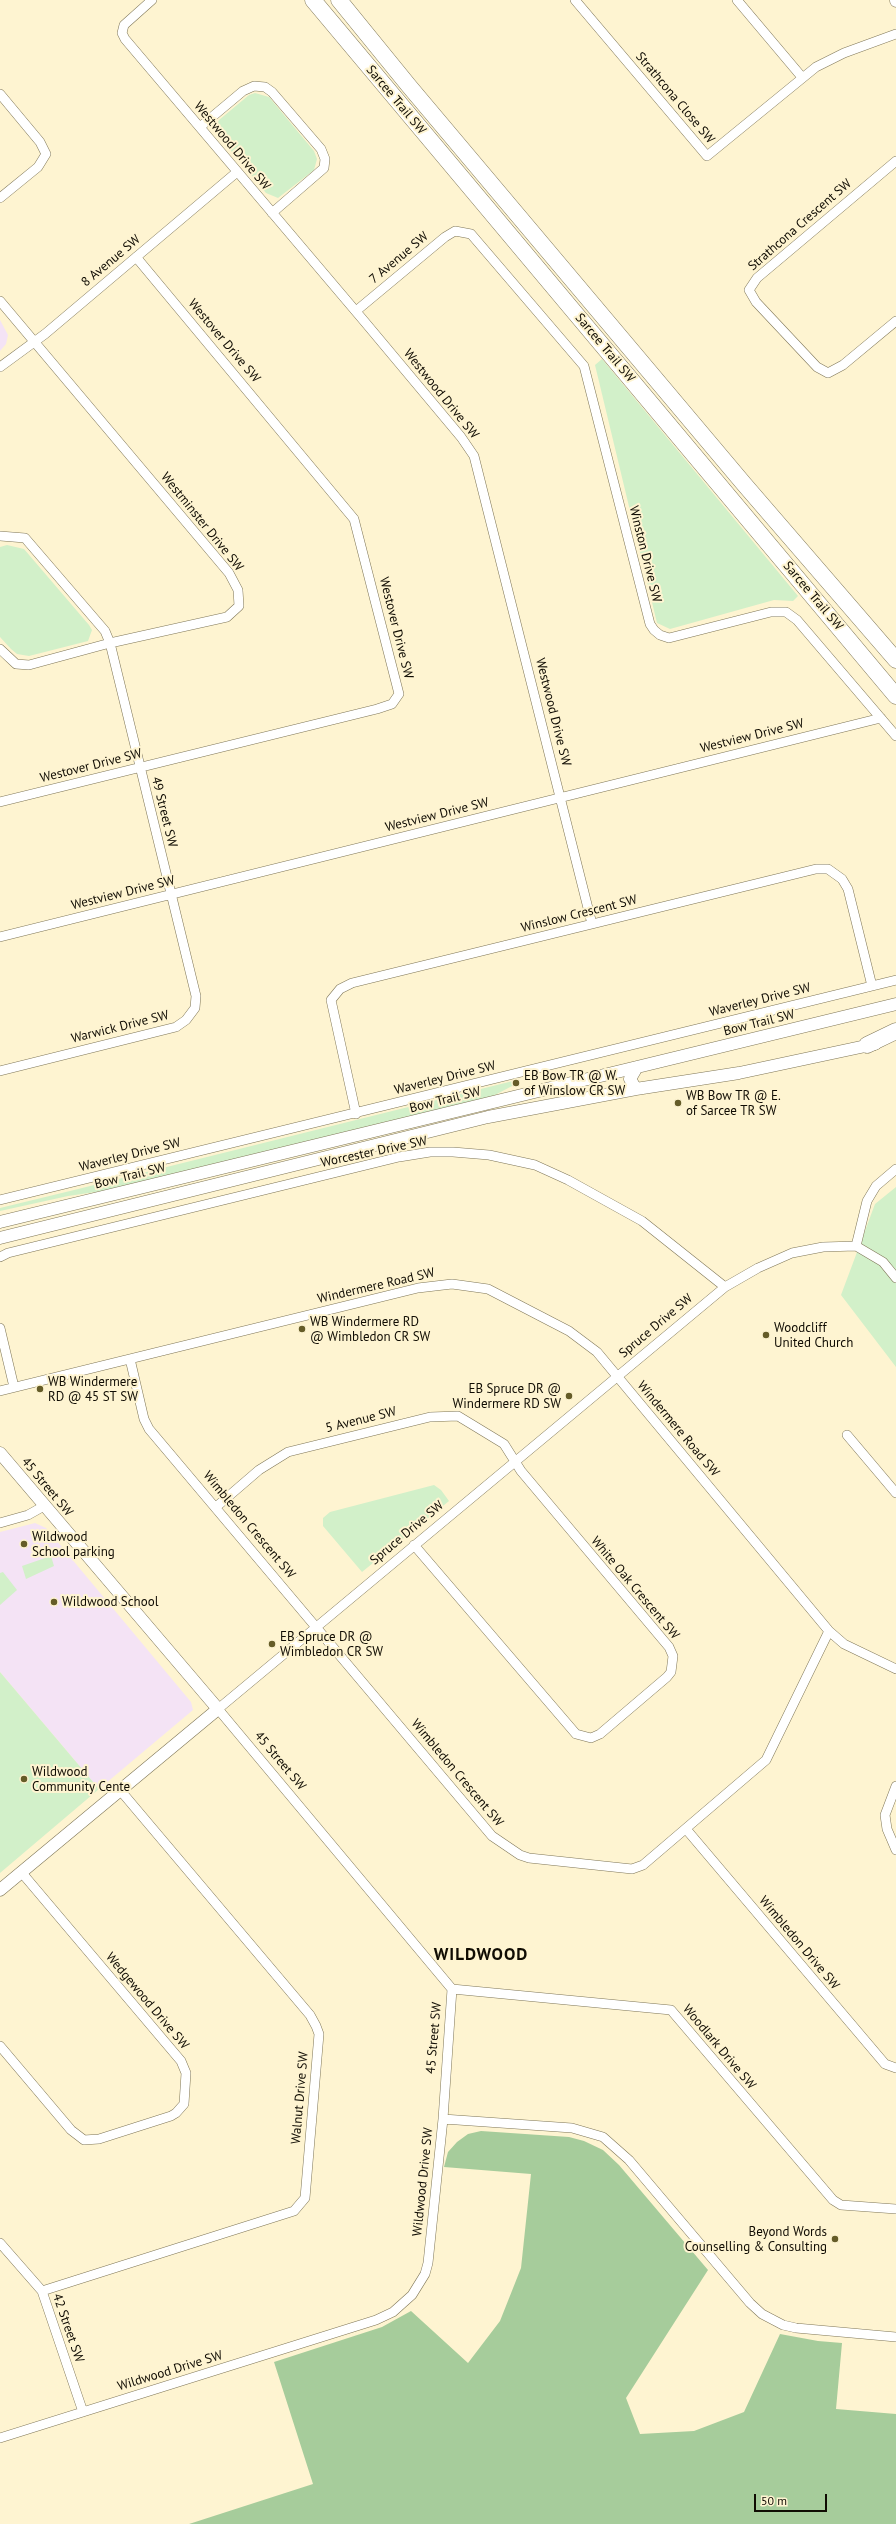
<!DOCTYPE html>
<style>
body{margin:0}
#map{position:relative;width:896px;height:2524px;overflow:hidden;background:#fef4d1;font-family:"PT Sans",sans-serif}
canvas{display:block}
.scale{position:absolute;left:754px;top:2494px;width:73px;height:18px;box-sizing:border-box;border:2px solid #100c03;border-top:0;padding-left:5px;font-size:12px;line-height:14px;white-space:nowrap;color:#100c03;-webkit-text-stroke:3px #fef4d1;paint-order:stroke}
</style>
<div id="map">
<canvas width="896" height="2524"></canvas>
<div class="scale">50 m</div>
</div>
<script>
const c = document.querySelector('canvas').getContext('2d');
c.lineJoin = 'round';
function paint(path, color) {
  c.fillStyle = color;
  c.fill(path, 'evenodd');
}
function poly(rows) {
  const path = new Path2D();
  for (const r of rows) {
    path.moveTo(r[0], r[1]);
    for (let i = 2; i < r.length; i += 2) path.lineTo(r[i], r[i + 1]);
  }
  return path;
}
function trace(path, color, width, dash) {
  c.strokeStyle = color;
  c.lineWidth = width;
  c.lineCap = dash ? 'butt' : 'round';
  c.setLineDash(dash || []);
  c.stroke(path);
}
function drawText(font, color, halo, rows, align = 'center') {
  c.font = font + ' "PT Sans",sans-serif';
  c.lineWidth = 4;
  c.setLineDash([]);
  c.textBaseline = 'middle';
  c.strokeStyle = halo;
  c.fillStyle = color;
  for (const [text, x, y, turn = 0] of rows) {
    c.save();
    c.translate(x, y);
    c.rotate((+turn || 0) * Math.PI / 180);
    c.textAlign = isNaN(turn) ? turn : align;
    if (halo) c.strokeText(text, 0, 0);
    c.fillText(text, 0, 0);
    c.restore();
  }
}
const education = poly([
 [0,320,8,335,6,344,0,351],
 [35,1523,46,1528,191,1702,193,1710,99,1789,0,1672,0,1532]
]);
const green = poly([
 [255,93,269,97,314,151,317,159,314,170,278,198,266,193,216,133,216,126,219,120,249,95],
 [602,359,798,596,793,601,774,600,670,629,657,623,595,365],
 [7,545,24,549,89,625,92,630,88,641,29,656,17,654,11,649,0,637,0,547],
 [513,1081,514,1085,493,1096,123,1188,68,1196,0,1211,0,1208,70,1191],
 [896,1187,896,1367,841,1295,875,1204],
 [434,1485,441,1490,449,1501,362,1572,323,1526,323,1518,330,1512],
 [51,1556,54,1566,26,1579,22,1566],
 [3,1572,17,1590,0,1605,0,1573],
 [0,1672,99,1789,0,1873]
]);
const forest = poly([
 [481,2131,569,2137,584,2141,603,2150,619,2165,708,2270,626,2398,640,2434,694,2431,744,2412,780,2334,818,2341,842,2343,836,2409,896,2414,896,2524,189,2524,313,2484,274,2362,382,2327,411,2311,468,2363,500,2321,521,2268,531,2174,444,2167,448,2152,457,2142,468,2134]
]);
const street = poly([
 [152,0,124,25,122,33,125,39,364,321,461,437,474,456,592,924],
 [575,0,707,156,816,67,844,53,896,34],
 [737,0,801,76],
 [0,94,40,142,46,154,38,167,0,198],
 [200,127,243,91,254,86,265,87,272,92,321,149,325,159,324,168,272,213],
 [896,161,757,278,749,290,756,302,817,367,828,373,843,365,896,321],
 [0,301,229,573,238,590,239,606,227,617,110,643,29,665,16,664,0,649],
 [356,311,445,237,455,231,471,234,584,366,650,624,654,630,660,635,669,638,771,612,786,612,797,620,896,736],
 [0,367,45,334,237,172],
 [0,536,25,538,105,631,110,643,196,996,195,1008,186,1020,176,1027,0,1071],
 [0,802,377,709,392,704,399,694,354,519,136,257],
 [0,937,881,718],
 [356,1114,331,1000,340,989,352,983,816,869,828,869,842,879,848,889,872,986],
 [0,1200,896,980],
 [856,1246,867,1201,876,1186,896,1169],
 [0,1257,8,1253,399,1157,430,1152,453,1152,489,1155,535,1165,568,1180,642,1221,725,1287],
 [0,1328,14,1387],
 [130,1359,144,1419,149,1429,492,1836,520,1855,529,1858,632,1869,643,1865,766,1760,829,1631],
 [0,1391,418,1288,452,1284,488,1289,569,1331,597,1352,829,1631,844,1644,896,1669],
 [847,1435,896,1493],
 [216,1507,259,1470,288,1452,430,1417,458,1416,504,1444,521,1471,669,1647,673,1656,671,1672,667,1677,600,1734,591,1738,576,1734,414,1545],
 [0,1523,28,1515,44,1506],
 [896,1786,885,1815,887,1829,896,1850],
 [686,1829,885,2064,896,2068],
 [452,1989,671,2010,833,2200,841,2205,896,2209],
 [0,2046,71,2130,84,2140,99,2139,171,2116,176,2113,184,2104,186,2073,181,2061,22,1873],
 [443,2119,452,1989,218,1709,725,1287,758,1268,792,1253,823,1247,856,1246,883,1262,896,1278],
 [0,2243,42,2291,83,2412],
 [42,2291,294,2211,305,2198,319,2034,316,2026,310,2015,120,1790],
 [0,2438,376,2320,393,2312,412,2295,425,2274,428,2263,443,2119,572,2128,603,2137,629,2160,750,2303,762,2314,783,2325,796,2328,896,2337]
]);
const secondary = poly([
 [896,0,896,1],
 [636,1089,630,1079,637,1067],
 [0,1222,896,1004],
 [0,1238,488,1117,636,1089,739,1073,875,1044],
 [0,1453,218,1709,0,1890]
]);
const highway = poly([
 [313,0,896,696],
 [339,0,409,86,744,484,896,660],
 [867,1045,896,1031]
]);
const markers = [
 [516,1083,4,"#655c28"],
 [678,1103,4,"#655c28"],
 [302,1329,4,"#655c28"],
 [766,1335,4,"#655c28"],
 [40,1389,4,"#655c28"],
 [569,1396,4,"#655c28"],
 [24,1544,4,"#655c28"],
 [54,1602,4,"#655c28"],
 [272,1644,4,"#655c28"],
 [24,1779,4,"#655c28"],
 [835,2239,4,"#655c28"]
];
const streetNames = [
 ["Strathcona Close SW",675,98,50],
 ["Sarcee Trail SW",396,100,50],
 ["Westwood Drive SW",232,146,50],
 ["Strathcona Crescent SW",800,225,-41],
 ["7 Avenue SW",399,258,-40],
 ["8 Avenue SW",111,261,-40],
 ["Westover Drive SW",224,341,50],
 ["Sarcee Trail SW",605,348,50],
 ["Westwood Drive SW",441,394,51],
 ["Westminster Drive SW",202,522,51],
 ["Winston Drive SW",645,554,76],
 ["Sarcee Trail SW",813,596,50],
 ["Westover Drive SW",396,628,76],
 ["Westwood Drive SW",553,712,76],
 ["Westview Drive SW",752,736,-14],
 ["Westover Drive SW",91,766,-14],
 ["49 Street SW",164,812,76],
 ["Westview Drive SW",437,815,-14],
 ["Westview Drive SW",123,893,-14],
 ["Winslow Crescent SW",579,914,-14],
 ["Waverley Drive SW",760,1000,-14],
 ["Bow Trail SW",759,1023,-14],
 ["Warwick Drive SW",120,1027,-14],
 ["Waverley Drive SW",445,1078,-14],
 ["Bow Trail SW",445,1100,-14],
 ["Worcester Drive SW",374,1152,-12],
 ["Waverley Drive SW",130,1155,-14],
 ["Bow Trail SW",130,1176,-14],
 ["Windermere Road SW",376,1286,-13],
 ["Spruce Drive SW",656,1326,-40],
 ["5 Avenue SW",361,1420,-14],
 ["Windermere Road SW",678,1429,50],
 ["45 Street SW",47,1487,50],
 ["Wimbledon Crescent SW",249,1525,50],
 ["Spruce Drive SW",407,1533,-40],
 ["White Oak Crescent SW",635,1588,50],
 ["45 Street SW",280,1761,50],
 ["Wimbledon Crescent SW",457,1773,50],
 ["Wimbledon Drive SW",799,1943,50],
 ["Wedgewood Drive SW",147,2001,50],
 ["45 Street SW",434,2038,-85],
 ["Woodlark Drive SW",719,2047,50],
 ["Walnut Drive SW",300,2098,-85],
 ["Wildwood Drive SW",423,2182,-84],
 ["42 Street SW",68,2328,71],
 ["Wildwood Drive SW",170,2371,-17]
];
const poiNames = [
 ["EB Bow TR @ W.",524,1076],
 ["of Winslow CR SW",524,1091],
 ["WB Bow TR @ E.",686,1096],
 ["of Sarcee TR SW",686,1111],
 ["WB Windermere RD",310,1322],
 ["@ Wimbledon CR SW",310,1337],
 ["Woodcliff",774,1328],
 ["United Church",774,1343],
 ["WB Windermere",48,1382],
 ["RD @ 45 ST SW",48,1397],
 ["EB Spruce DR @",561,1389,"right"],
 ["Windermere RD SW",561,1404,"right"],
 ["Wildwood",32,1537],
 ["School parking",32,1552],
 ["Wildwood School",62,1602],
 ["EB Spruce DR @",280,1637],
 ["Wimbledon CR SW",280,1652],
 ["Wildwood",32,1772],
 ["Community Cente",32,1787],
 ["Beyond Words",827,2232,"right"],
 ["Counselling & Consulting",827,2247,"right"]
];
const districtNames = [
 ["WILDWOOD",481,1955]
];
paint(education, '#f4e3f5');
paint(green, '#d2f0c9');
paint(forest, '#a6cc9b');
trace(street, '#7f7657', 10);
trace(secondary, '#7f7657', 13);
trace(highway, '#7f7657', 17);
trace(street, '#fff', 9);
trace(secondary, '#fff', 12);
trace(highway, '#fff', 16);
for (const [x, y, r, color] of markers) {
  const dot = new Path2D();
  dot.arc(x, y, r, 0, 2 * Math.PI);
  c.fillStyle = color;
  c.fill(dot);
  trace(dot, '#fef4d1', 1.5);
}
drawText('13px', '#100c03', '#fef4d1', streetNames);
drawText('13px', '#100c03', '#fef4d1', poiNames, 'left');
c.letterSpacing = '1px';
drawText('bold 17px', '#100c03', '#fef4d1', districtNames);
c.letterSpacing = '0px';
</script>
